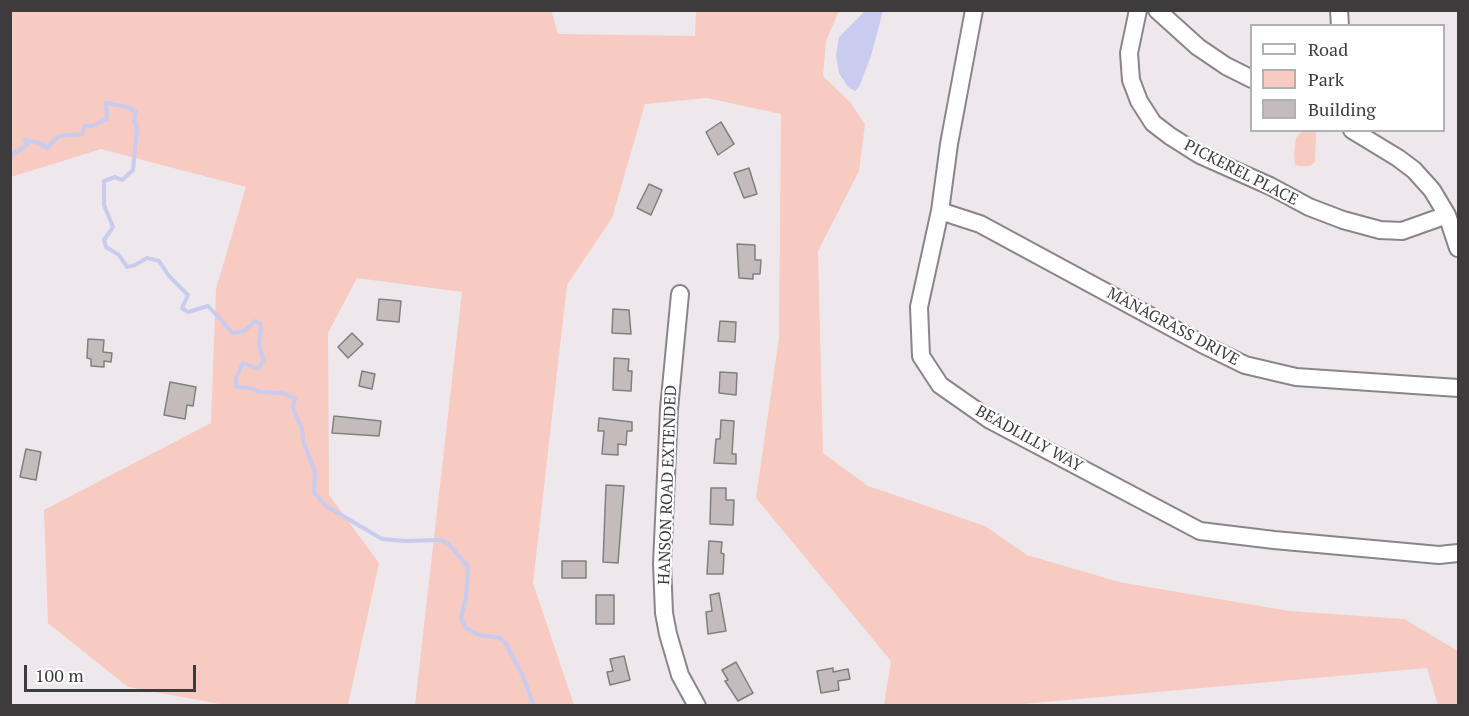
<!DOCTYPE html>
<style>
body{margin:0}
#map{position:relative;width:1469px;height:716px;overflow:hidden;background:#eee7eb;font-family:"PT Serif",serif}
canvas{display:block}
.frame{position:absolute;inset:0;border:12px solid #3e3b3d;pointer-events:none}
.legend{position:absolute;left:1250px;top:24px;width:195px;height:108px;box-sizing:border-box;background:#fff;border:2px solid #b2b1b1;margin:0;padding:8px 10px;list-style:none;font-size:18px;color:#3e3b3d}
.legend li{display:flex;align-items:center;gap:12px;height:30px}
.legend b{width:30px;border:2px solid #b2b1b1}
.scale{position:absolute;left:24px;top:665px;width:172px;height:27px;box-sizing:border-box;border:3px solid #3e3b3d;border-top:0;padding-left:8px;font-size:18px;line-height:21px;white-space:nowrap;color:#3e3b3d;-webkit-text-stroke:4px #fff;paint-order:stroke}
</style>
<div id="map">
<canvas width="1469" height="716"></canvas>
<div class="frame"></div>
<ul class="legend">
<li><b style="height:8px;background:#fff"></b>Road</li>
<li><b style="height:16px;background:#f7cbc2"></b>Park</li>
<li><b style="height:16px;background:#c3bbbc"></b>Building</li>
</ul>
<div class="scale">100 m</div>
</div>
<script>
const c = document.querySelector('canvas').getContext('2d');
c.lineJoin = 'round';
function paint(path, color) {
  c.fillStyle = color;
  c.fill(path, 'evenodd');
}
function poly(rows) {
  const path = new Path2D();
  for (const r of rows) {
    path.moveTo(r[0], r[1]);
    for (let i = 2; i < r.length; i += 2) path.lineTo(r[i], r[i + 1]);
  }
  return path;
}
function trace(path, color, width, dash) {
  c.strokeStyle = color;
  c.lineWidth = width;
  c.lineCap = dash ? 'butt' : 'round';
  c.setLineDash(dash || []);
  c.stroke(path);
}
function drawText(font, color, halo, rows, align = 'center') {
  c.font = font + ' "PT Serif",serif';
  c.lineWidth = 4.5;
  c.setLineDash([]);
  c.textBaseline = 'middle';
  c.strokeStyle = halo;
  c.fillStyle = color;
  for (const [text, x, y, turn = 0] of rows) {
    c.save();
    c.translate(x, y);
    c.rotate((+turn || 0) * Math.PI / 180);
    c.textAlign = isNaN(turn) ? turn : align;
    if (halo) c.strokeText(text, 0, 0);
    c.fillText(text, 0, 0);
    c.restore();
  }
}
const green = poly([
 [551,10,558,34,695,36,696,11,839,11,826,41,823,76,850,102,865,124,859,171,818,251,823,453,868,486,985,526,1027,555,1119,582,1289,611,1404,619,1458,651,1458,705,1438,705,1427,668,1011,705,884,705,891,661,756,498,779,338,781,114,707,98,645,104,612,218,567,285,533,583,574,705,415,705,462,292,357,278,328,333,329,495,379,563,348,705,225,705,128,687,48,623,44,510,211,423,216,289,246,187,101,149,11,177,11,11],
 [1308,130,1314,131,1316,133,1315,162,1310,166,1298,166,1295,164,1294,154,1296,138,1301,132]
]);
const water = poly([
 [865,11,883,11,871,56,859,87,855,91,848,87,839,73,836,56,839,37]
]);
const stream = poly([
 [10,156,27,145,25,140,40,143,47,148,59,136,82,134,85,126,92,126,107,119,106,103,128,107,136,112,134,121,137,128,133,170,122,180,115,177,104,181,104,205,113,227,104,240,106,247,119,255,127,267,135,265,147,258,159,261,169,276,188,295,182,308,188,312,208,306,233,333,244,331,255,321,261,324,259,346,264,360,258,369,243,363,236,378,236,387,251,388,259,392,282,393,295,398,293,408,302,429,304,444,315,471,314,492,326,506,382,539,405,541,441,540,449,544,468,567,466,597,461,618,466,628,479,635,500,638,506,644,522,674,534,706]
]);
const building = poly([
 [721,122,734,144,718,155,706,132,721,122],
 [749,168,757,194,744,198,734,173,749,168],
 [649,184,662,190,651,215,637,208,649,184],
 [737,244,755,245,755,260,761,260,760,274,753,274,753,279,739,278,737,244],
 [379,299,401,301,399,322,377,320,379,299],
 [613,309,629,310,631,334,612,333,613,309],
 [720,321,736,322,735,342,718,341,720,321],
 [352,333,363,344,348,358,338,347,352,333],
 [88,339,104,340,103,352,112,353,111,362,104,361,104,367,91,366,91,359,87,358,88,339],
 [614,358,629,359,628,371,632,371,631,391,613,390,614,358],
 [362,371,375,374,372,389,359,386,362,371],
 [720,372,737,373,736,395,719,393,720,372],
 [170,382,196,387,193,406,187,405,185,419,164,415,170,382],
 [334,416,381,421,379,436,332,433,334,416],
 [599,418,632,422,632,431,627,431,626,445,618,444,618,455,602,454,604,431,598,431,599,418],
 [721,420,734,421,732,454,736,454,736,464,714,463,716,439,720,439,721,420],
 [26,449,41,452,36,480,20,477,26,449],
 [606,485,624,486,618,563,603,562,606,485],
 [711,488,726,488,726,500,734,500,733,525,710,524,711,488],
 [709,541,722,542,721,553,724,554,723,574,707,574,709,541],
 [562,561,586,561,586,578,562,578,562,561],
 [719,593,726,631,708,634,706,612,712,611,710,595,719,593],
 [596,595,614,595,614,624,596,624,596,595],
 [624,656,630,680,610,685,607,672,613,671,610,659,624,656],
 [736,662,753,693,738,701,725,681,728,680,722,670,736,662],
 [833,668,833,672,848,669,850,679,838,681,839,690,821,693,817,671,833,668]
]);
const minor = poly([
 [974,10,949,144,940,211,919,307,921,356,940,385,990,420,1200,531,1274,540,1439,555,1458,553],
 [1138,10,1129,53,1131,80,1139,101,1153,123,1170,136,1200,155,1270,186,1309,207,1343,220,1380,230,1402,231,1447,215],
 [1157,10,1198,47,1226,66,1252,79],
 [1339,10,1340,26],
 [1352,130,1398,158,1414,170,1432,190,1447,215,1458,248],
 [940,211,980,224,1202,344,1245,365,1296,377,1458,388],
 [680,294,669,409,662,564,664,613,668,634,680,675,697,706]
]);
const streetNames = [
 ["PICKEREL PLACE",1241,173,27],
 ["MANAGRASS DRIVE",1173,327,28],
 ["BEADLILLY WAY",1029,439,29],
 ["HANSON ROAD EXTENDED",668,485,-88]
];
paint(green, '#f7cbc2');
paint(water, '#c9cbef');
trace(stream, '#c9cbef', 4);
paint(building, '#c3bbbc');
trace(building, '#857e7f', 1.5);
trace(minor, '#8b8589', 20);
trace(minor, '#fff', 16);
drawText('16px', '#3e3b3d', '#fff', streetNames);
</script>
